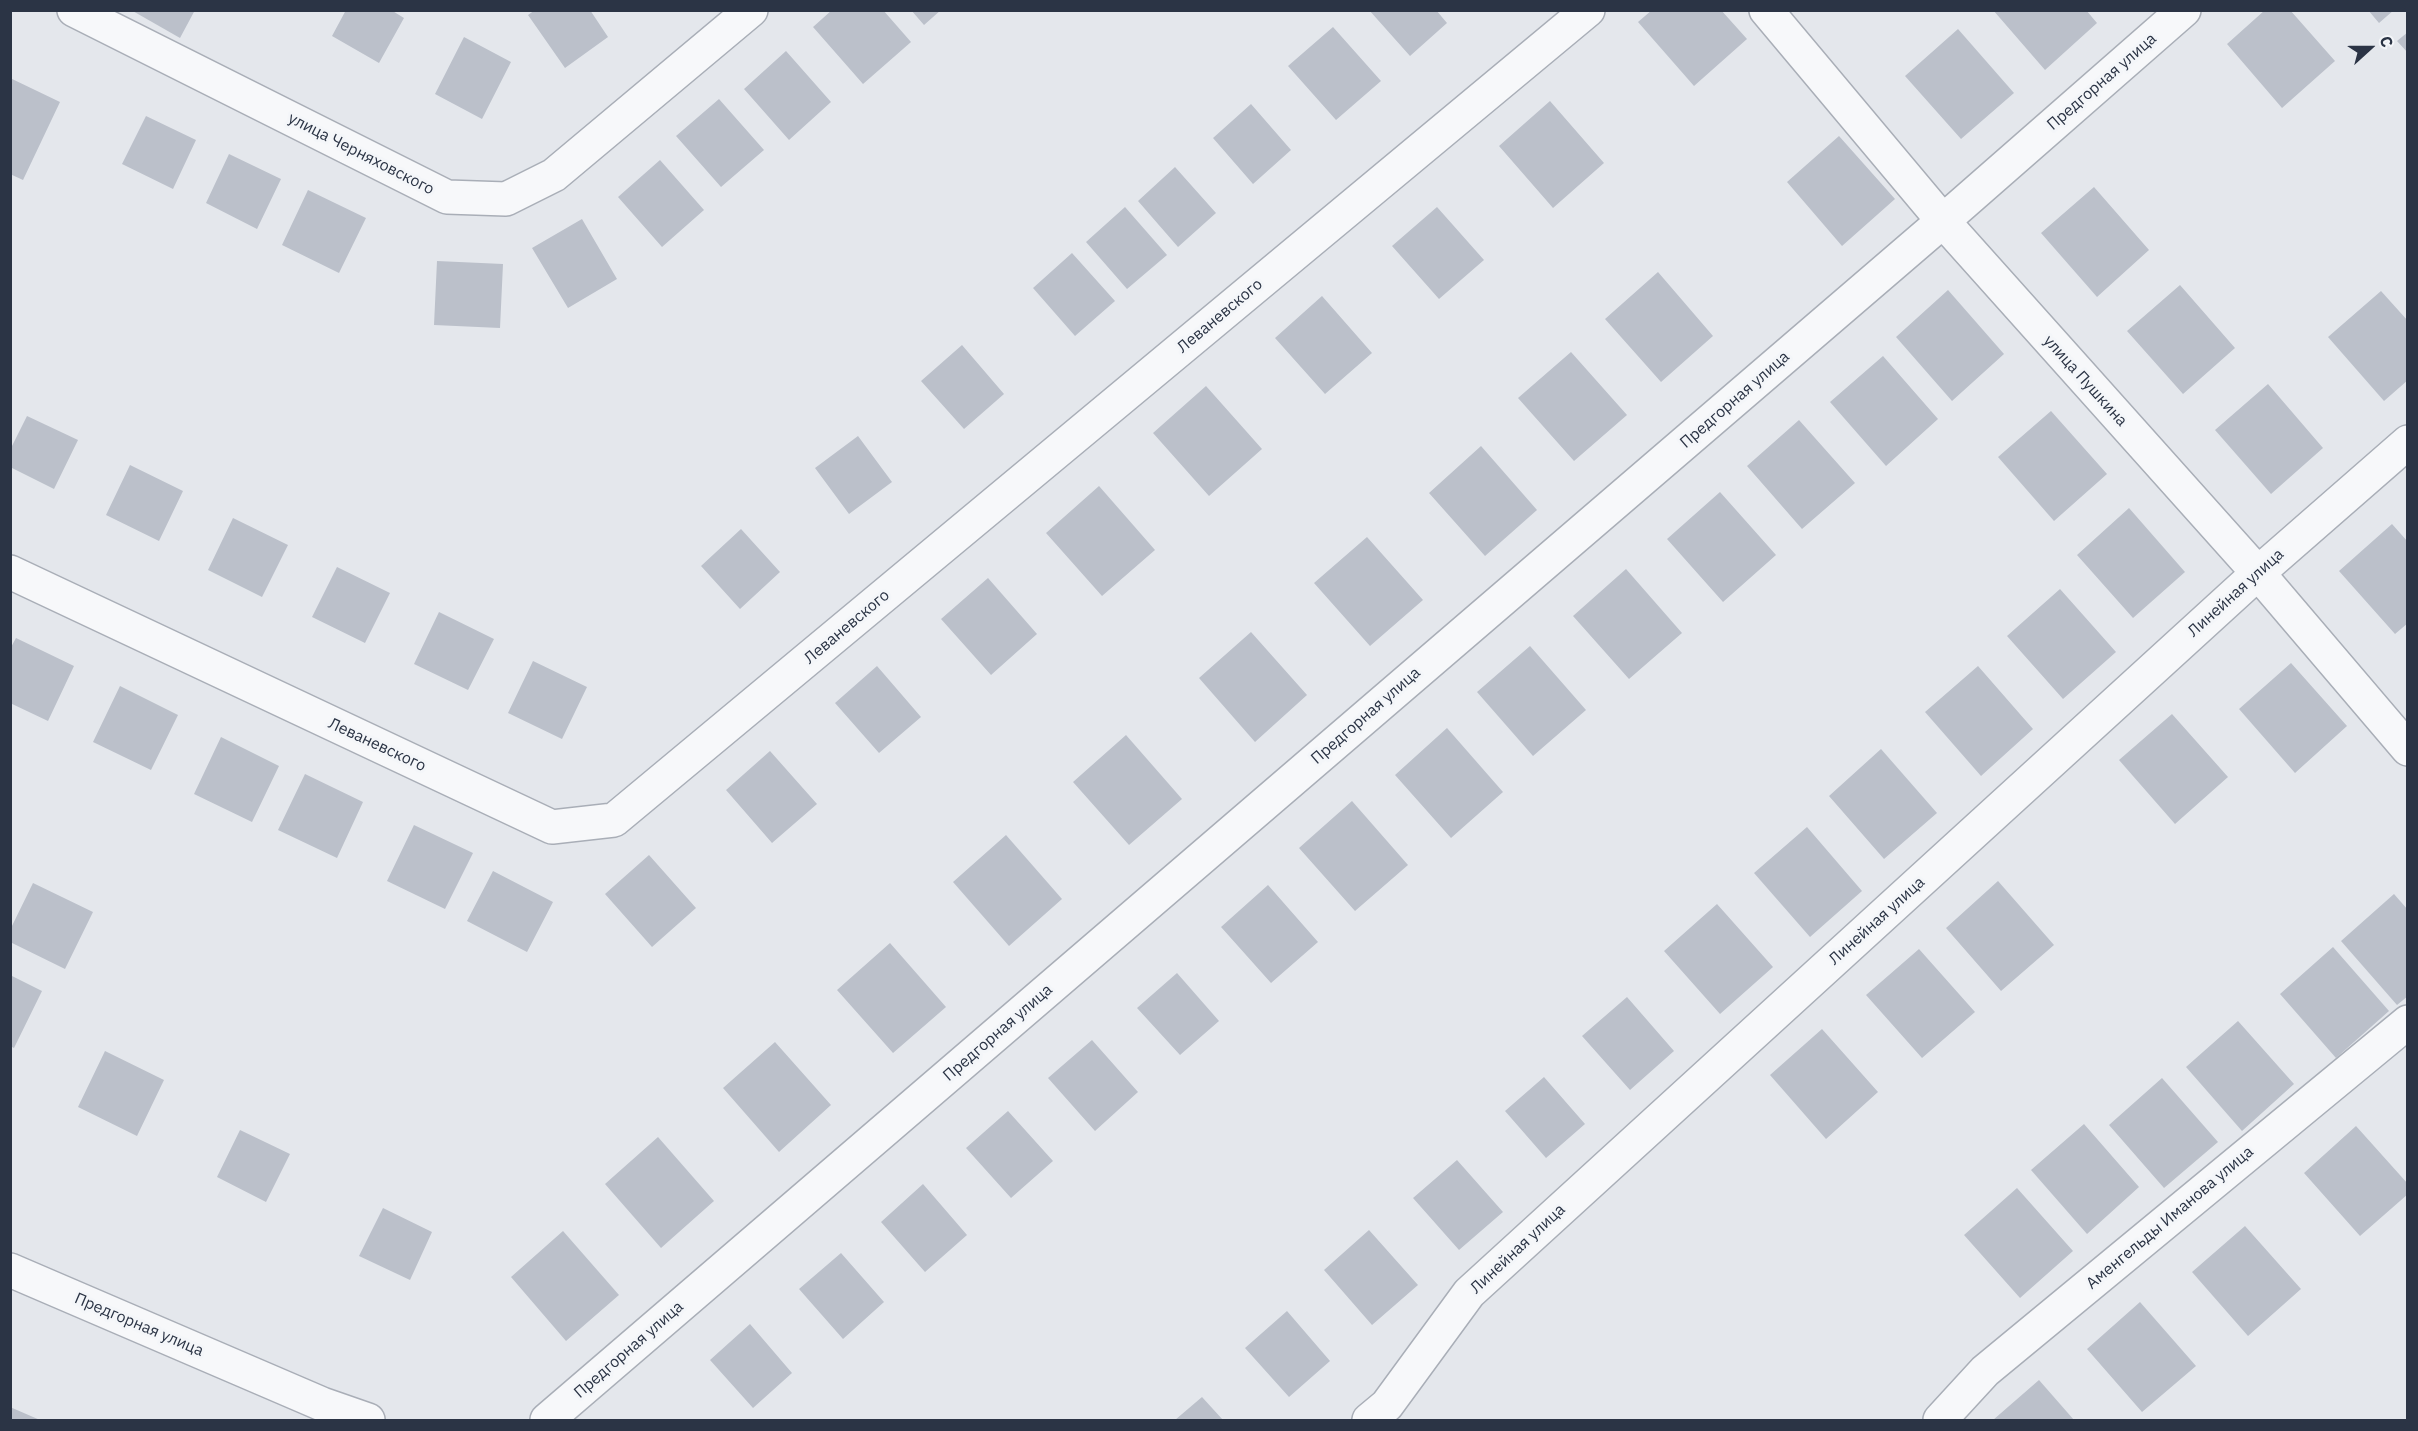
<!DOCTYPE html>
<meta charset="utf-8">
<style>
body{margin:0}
#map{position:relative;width:2418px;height:1431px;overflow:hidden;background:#e4e7ec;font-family:"IBM Plex Sans",sans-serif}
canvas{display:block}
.frame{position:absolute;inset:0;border:12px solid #2b3445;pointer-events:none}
.north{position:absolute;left:2340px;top:18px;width:60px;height:60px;-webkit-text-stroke:4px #f4f6f9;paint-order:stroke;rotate:69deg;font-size:16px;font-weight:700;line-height:24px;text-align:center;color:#2b3445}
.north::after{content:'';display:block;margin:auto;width:21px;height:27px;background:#2b3445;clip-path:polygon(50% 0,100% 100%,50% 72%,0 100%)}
</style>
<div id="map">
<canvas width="2418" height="1431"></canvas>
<div class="frame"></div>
<div class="north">С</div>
</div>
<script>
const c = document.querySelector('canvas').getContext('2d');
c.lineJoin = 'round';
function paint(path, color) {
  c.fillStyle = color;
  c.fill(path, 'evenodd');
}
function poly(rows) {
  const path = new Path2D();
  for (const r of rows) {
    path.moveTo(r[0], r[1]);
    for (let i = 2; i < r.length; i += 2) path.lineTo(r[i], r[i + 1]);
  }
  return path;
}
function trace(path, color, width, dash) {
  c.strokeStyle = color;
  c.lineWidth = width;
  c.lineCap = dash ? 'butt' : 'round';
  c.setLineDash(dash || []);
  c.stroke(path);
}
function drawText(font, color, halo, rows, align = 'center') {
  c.font = font + ' "IBM Plex Sans",sans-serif';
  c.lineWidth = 6;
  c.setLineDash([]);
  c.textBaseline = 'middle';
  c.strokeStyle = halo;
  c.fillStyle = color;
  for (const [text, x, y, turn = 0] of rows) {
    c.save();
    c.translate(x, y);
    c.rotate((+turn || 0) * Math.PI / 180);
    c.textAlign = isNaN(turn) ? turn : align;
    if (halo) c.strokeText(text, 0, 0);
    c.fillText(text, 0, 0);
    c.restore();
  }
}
const building = poly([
 [131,10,195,10,180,38],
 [346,10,391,10,404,18,379,63,332,36],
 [535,10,590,10,608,37,565,68,528,15],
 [832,10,883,10,911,42,863,84,813,27],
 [911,10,941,10,924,25],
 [1369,10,1436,10,1447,23,1410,56],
 [1652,10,1721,10,1747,39,1694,86,1638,22],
 [1993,10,2086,10,2097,23,2045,70],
 [2265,10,2290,10,2335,61,2282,108,2227,44],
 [2368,10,2394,10,2379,23],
 [1333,27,1381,81,1336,120,1288,66],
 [1958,29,2014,93,1961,139,1905,76],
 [2408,32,2408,53,2397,41],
 [464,37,511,62,482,119,435,94],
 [786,51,831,102,789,140,744,89],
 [10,78,60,102,23,180,10,174],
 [719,99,764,150,721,187,676,136],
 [1550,101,1604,163,1553,208,1499,146],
 [1251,104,1291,150,1253,184,1213,138],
 [146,116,196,140,173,189,122,164],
 [1839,136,1895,199,1842,246,1787,182],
 [229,154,281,179,257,229,206,203],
 [660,160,704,210,662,247,618,197],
 [1175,167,1216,213,1178,247,1138,201],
 [2094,187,2149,250,2097,297,2041,233],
 [308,190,366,218,339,273,282,245],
 [1125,207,1167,255,1127,289,1086,242],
 [1437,207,1484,260,1439,299,1392,246],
 [582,219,617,279,568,308,532,248],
 [1072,253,1115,301,1075,336,1033,288],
 [437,261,503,264,500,328,434,325],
 [1658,272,1713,336,1661,382,1605,319],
 [2180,285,2235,348,2183,394,2127,331],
 [1948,290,2004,354,1952,401,1896,337],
 [2381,291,2408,321,2408,380,2384,401,2328,337],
 [1322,296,1372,353,1325,394,1275,338],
 [962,345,1004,394,964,429,921,381],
 [1571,352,1627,415,1574,461,1518,398],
 [1883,356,1938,419,1886,466,1830,402],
 [2268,384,2323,448,2271,494,2215,430],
 [1206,386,1262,449,1209,496,1153,433],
 [2051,411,2107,474,2054,521,1998,457],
 [27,416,78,440,54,489,10,467,10,450],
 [1799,420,1855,483,1802,529,1747,466],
 [858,436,892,482,849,514,815,468],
 [1481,446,1537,510,1485,556,1429,493],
 [130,465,183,491,159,541,106,515],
 [1099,486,1155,550,1102,596,1046,533],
 [1720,492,1776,555,1723,602,1667,539],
 [2129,508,2185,572,2133,618,2077,555],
 [233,518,288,545,262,597,208,570],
 [2392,524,2408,542,2408,623,2395,634,2339,571],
 [741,529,780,572,740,609,701,566],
 [1367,537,1423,600,1370,646,1314,583],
 [337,567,390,593,365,643,312,617],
 [1626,569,1682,633,1629,679,1573,616],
 [988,578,1037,634,991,675,941,619],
 [2060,589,2116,652,2063,699,2007,636],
 [439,612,494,639,468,690,414,664],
 [1251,632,1307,695,1255,742,1199,678],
 [16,638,74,666,48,721,10,703,10,649],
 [1530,646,1586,710,1533,756,1477,692],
 [533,661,587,687,562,739,508,713],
 [2291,663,2347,726,2295,773,2239,709],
 [877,666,921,717,879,753,835,703],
 [1978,666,2033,729,1981,776,1925,712],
 [120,686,178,715,151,770,93,742],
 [2172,714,2228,777,2175,824,2119,760],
 [1447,728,1503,792,1451,838,1395,775],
 [1126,735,1182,799,1129,845,1073,782],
 [221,737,279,766,252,822,194,794],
 [1881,749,1937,813,1884,859,1829,796],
 [770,751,817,804,772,843,726,790],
 [305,774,363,802,337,858,278,830],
 [1352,801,1408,865,1355,911,1299,848],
 [414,825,473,853,445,909,387,881],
 [1807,827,1862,891,1810,937,1754,873],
 [1006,835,1062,899,1009,946,953,882],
 [649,855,696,908,652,947,605,894],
 [493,871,553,902,527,952,467,921],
 [1998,881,2054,945,2001,991,1946,928],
 [33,883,93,912,65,969,10,942,10,930],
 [1268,885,1318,942,1271,983,1221,927],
 [2394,894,2408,910,2408,996,2397,1005,2341,941],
 [1717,904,1773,967,1720,1014,1664,951],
 [890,943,946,1007,893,1053,837,990],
 [2333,947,2389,1011,2336,1058,2280,994],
 [1919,949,1975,1012,1922,1058,1866,995],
 [1177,973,1219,1021,1180,1055,1137,1008],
 [10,975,42,991,14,1048,10,1046],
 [1627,997,1674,1051,1630,1090,1582,1036],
 [2238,1021,2294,1084,2242,1131,2186,1067],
 [1822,1029,1878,1092,1826,1139,1770,1075],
 [1092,1040,1138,1092,1095,1131,1048,1078],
 [775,1042,831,1105,779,1152,723,1088],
 [105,1051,164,1080,137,1136,78,1107],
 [1544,1077,1585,1124,1546,1158,1505,1111],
 [2162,1078,2218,1142,2164,1188,2109,1125],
 [1008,1111,1053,1161,1011,1198,966,1148],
 [2084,1124,2139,1187,2087,1234,2031,1170],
 [2356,1126,2408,1184,2408,1194,2360,1236,2304,1173],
 [240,1130,290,1154,266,1202,217,1177],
 [658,1137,714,1201,661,1248,605,1184],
 [1457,1160,1503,1212,1459,1250,1413,1198],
 [923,1184,967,1235,925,1272,881,1222],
 [2017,1188,2073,1251,2020,1298,1964,1235],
 [383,1208,432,1232,410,1280,359,1256],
 [2245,1226,2301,1289,2248,1336,2192,1272],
 [1369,1230,1418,1285,1372,1325,1324,1270],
 [563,1231,619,1295,566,1341,511,1277],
 [841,1253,884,1302,843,1339,799,1289],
 [2140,1302,2196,1366,2142,1412,2087,1349],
 [1287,1311,1330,1361,1289,1397,1245,1348],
 [750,1324,792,1373,753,1408,710,1360],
 [2039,1380,2074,1420,1993,1420],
 [1202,1397,1223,1420,1175,1420],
 [10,1407,40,1420,10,1420]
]);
const minor = poly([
 [74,10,447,197,506,199,554,175,751,10],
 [1766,10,1943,221,2258,573,2408,749],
 [10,572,552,827,614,820,1588,10],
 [10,1270,322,1404,368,1420],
 [547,1420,1943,221,2184,10],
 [1369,1420,1387,1405,1469,1293,2258,573,2408,442],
 [1940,1420,1985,1371,2408,1022]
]);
const streetNames = [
 ["Предгорная улица",2102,82,-41],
 ["улица Черняховского",361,154,27],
 ["Леваневского",1220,316,-40],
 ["улица Пушкина",2085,381,48],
 ["Предгорная улица",1735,400,-41],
 ["Линейная улица",2236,593,-42],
 ["Леваневского",847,627,-40],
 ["Предгорная улица",1366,716,-41],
 ["Леваневского",377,745,25],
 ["Линейная улица",1877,921,-42],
 ["Предгорная улица",998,1033,-41],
 ["Аменгельды Иманова улица",2170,1218,-40],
 ["Линейная улица",1518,1249,-43],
 ["Предгорная улица",139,1325,23],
 ["Предгорная улица",629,1350,-41]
];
paint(building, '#bbc0ca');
trace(minor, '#a9aeb7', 36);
trace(minor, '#f7f8fa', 33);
drawText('16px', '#2b3445', '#f4f6f9', streetNames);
</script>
